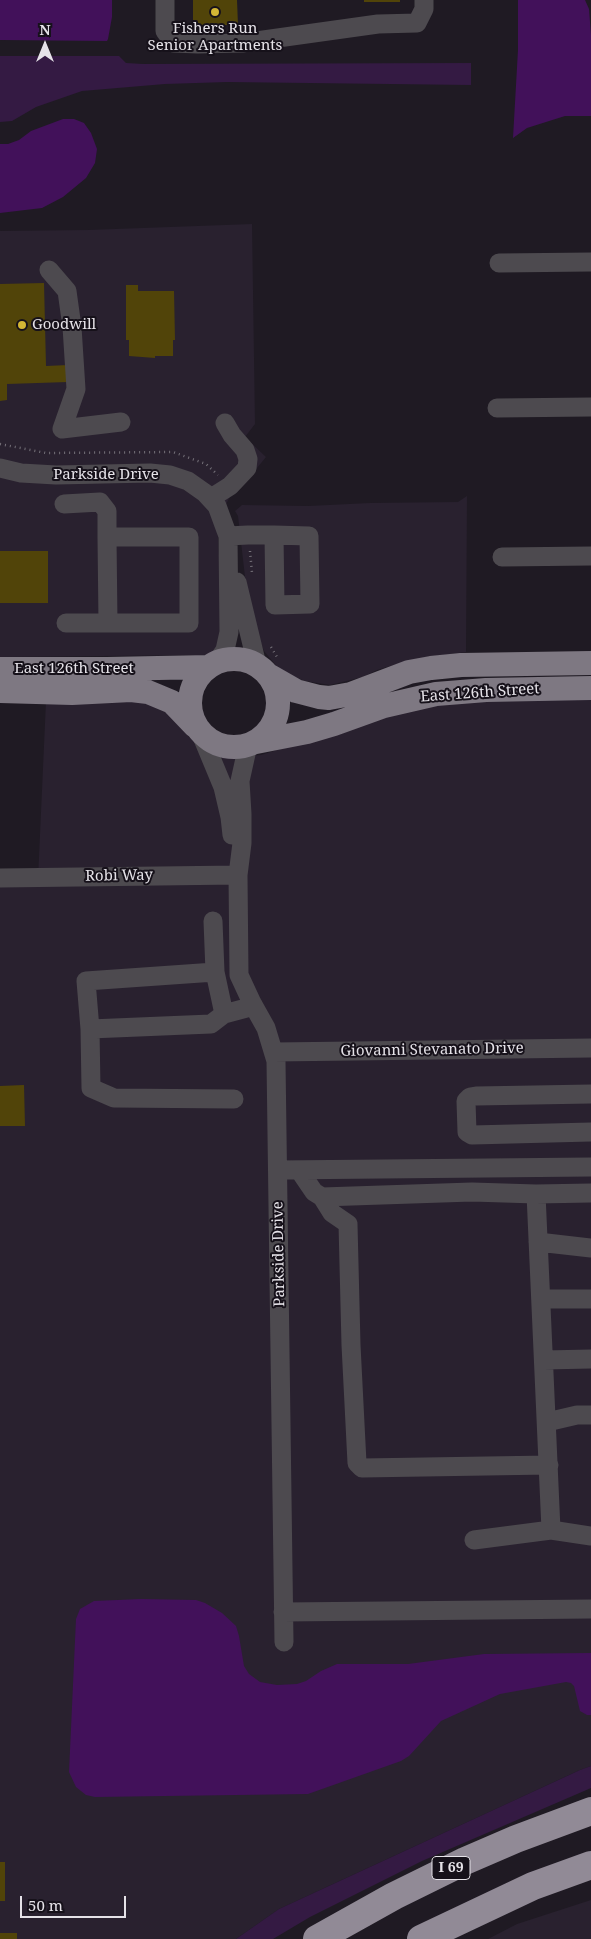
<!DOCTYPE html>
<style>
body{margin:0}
#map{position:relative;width:591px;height:1939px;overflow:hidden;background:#1f1a23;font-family:"Noto Serif",serif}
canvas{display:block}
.north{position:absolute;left:20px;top:20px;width:50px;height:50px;-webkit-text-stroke:4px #16111a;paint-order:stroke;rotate:0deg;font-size:14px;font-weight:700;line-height:20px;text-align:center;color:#e5e2e8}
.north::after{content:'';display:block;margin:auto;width:18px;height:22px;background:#e5e2e8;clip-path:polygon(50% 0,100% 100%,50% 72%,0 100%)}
.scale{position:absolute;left:20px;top:1896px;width:106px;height:22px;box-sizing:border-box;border:2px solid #e5e2e8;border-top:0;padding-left:6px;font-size:15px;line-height:18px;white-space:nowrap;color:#e5e2e8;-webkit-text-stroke:4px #16111a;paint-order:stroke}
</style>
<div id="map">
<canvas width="591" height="1939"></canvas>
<div class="north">N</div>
<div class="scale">50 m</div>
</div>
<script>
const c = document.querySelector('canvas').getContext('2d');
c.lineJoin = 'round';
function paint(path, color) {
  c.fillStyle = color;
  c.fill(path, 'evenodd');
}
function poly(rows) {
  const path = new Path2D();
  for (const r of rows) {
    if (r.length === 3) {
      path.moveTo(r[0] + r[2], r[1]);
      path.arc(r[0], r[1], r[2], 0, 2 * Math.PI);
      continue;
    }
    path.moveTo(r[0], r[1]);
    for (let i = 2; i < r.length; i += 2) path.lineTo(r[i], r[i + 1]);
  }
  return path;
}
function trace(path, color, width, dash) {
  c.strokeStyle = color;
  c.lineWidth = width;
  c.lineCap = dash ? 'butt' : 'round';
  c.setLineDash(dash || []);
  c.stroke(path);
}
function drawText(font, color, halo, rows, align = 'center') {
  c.font = font + ' "Noto Serif",serif';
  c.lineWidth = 4;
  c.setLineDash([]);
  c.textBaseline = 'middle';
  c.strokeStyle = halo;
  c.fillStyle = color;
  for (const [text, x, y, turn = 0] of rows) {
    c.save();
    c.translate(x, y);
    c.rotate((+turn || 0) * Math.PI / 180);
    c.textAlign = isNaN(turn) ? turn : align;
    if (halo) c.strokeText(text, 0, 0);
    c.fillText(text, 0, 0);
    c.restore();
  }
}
const built = poly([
 [252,224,255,424,245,437,266,457,248,479,232,493,217,521,223,624,218,648,208,655,0,657,0,231,88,230],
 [467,496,466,652,428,657,404,662,377,670,363,677,330,685,305,681,291,676,278,668,264,651,254,626,248,603,238,516,235,511,242,505,308,506,370,503,458,502],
 [591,695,591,1766,580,1770,279,1909,236,1939,0,1939,0,881,38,879,46,701,149,701,170,713,190,738,231,757,261,755,415,707,479,698],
 [591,1900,591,1939,488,1939,517,1924]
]);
const green = poly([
 [0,56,119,56,126,63,143,64,471,63,471,85,227,82,165,84,82,91,36,107,12,121,0,122],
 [591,1766,591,1788,422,1861,310,1917,273,1939,236,1939,279,1909,580,1770]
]);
const water = poly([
 [0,0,112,0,112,17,108,39,107,41,0,40],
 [518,0,585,0,589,9,591,35,591,116,565,116,527,128,513,138,518,50],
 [63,119,74,119,84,123,91,133,97,149,95,163,86,178,63,197,42,208,0,213,0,144,8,144,19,140,31,131],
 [141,1599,196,1600,205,1603,222,1613,236,1626,239,1636,244,1666,249,1674,260,1682,277,1685,297,1684,306,1681,321,1671,337,1664,408,1664,484,1654,591,1653,591,1715,587,1715,580,1711,574,1686,571,1683,566,1682,500,1694,441,1721,409,1756,401,1761,308,1794,95,1797,86,1795,76,1787,69,1772,76,1619,80,1609,94,1601]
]);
const building = poly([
 [193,0,237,0,238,25,193,25],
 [364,0,400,0,400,2,364,2],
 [44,283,46,366,68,365,68,382,7,384,7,400,0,401,0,284],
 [126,285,138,285,138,291,174,291,175,340,173,340,173,356,155,356,155,358,129,356,129,340,126,340],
 [0,551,48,551,48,603,0,603],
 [24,1085,25,1126,0,1126,0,1086],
 [0,1862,5,1862,5,1901,0,1901],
 [0,1933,17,1933,17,1939,0,1939]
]);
const path = poly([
 [0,444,46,453,173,452,206,464,218,475],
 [250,551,252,573],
 [271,647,277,657]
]);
const minor = poly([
 [165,0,165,31,174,43,198,44,242,43,378,24,417,23,424,9,424,0],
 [499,263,591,262],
 [49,270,67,291,72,327,76,389,62,429,121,422],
 [497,408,591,407],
 [0,468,21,473,56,475,150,473,170,475,188,481,205,493,217,506,228,536,229,632,225,650,217,662],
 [211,498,230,486,247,468,248,459,245,450,232,435,225,423],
 [64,504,100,502,107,511,107,537,189,537,189,623,66,623],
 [228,536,248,535,274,535,309,536,310,604,275,605,274,535],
 [107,537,108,623],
 [502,557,591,556],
 [237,582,257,665],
 [201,734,223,787,230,817,232,835],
 [248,745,240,781,242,814,242,843,238,875,239,975,252,1003,266,1028,276,1061,284,1642],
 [0,878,238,875],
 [213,921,215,972,224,1014,254,1006],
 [224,1014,211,1024,90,1029,91,1088,114,1098,234,1099],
 [90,1029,86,981,215,972],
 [274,1052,591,1048],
 [591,1094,476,1096,470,1097,466,1101,467,1132,472,1135,591,1132],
 [278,1170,591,1167],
 [299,1170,314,1192,322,1197,472,1192,536,1194,591,1193],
 [536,1194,551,1530],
 [322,1197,332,1213,348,1224,351,1345,357,1463,362,1468,549,1465],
 [538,1242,591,1248],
 [541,1299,591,1299],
 [544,1360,591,1359],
 [547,1422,577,1415,591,1415],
 [474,1540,551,1530,591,1536],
 [283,1612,591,1609]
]);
const major = poly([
 [234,703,44],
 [0,669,107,669,209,667],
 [268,675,296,691,319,697,329,698,351,694,409,672,431,668,461,665,591,663],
 [0,691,72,693,131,690,148,692,172,702,195,726],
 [256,742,307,732,334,724,384,706,436,694,486,690,591,688]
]);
const highway = poly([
 [317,1939,394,1896,465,1861,516,1839,591,1811],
 [421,1939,533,1886,591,1865]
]);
const markers = [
 [215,12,5,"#d3b635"],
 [22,325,5,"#d3b635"]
];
const shields = [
 [451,1868,38]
];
const shieldNames = [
 ["I 69",451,1868]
];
const poiNames = [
 ["Fishers Run",215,29],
 ["Senior Apartments",215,46],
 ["Goodwill",32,325,"left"]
];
const streetNames = [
 ["Parkside Drive",106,475],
 ["East 126th Street",74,669],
 ["East 126th Street",480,693,-4],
 ["Robi Way",119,876,-1],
 ["Giovanni Stevanato Drive",432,1050,-1],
 ["Parkside Drive",279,1254,-91]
];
paint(built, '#29212f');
paint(green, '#341a43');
paint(water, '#42115a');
paint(building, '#514409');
trace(path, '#757179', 2.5, [1, 4]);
trace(minor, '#4d4a4f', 19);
trace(major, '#7e7882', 24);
trace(highway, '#918a96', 28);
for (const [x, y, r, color] of markers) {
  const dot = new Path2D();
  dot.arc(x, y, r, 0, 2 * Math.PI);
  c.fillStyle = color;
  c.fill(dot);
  trace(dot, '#16111a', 2);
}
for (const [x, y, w] of shields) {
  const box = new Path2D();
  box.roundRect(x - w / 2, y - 11.5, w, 23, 4);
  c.fillStyle = '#16111a';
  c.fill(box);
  trace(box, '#e5e2e8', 1);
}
drawText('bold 14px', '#e5e2e8', null, shieldNames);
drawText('15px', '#e5e2e8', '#16111a', poiNames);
drawText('15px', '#e5e2e8', '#16111a', streetNames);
</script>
